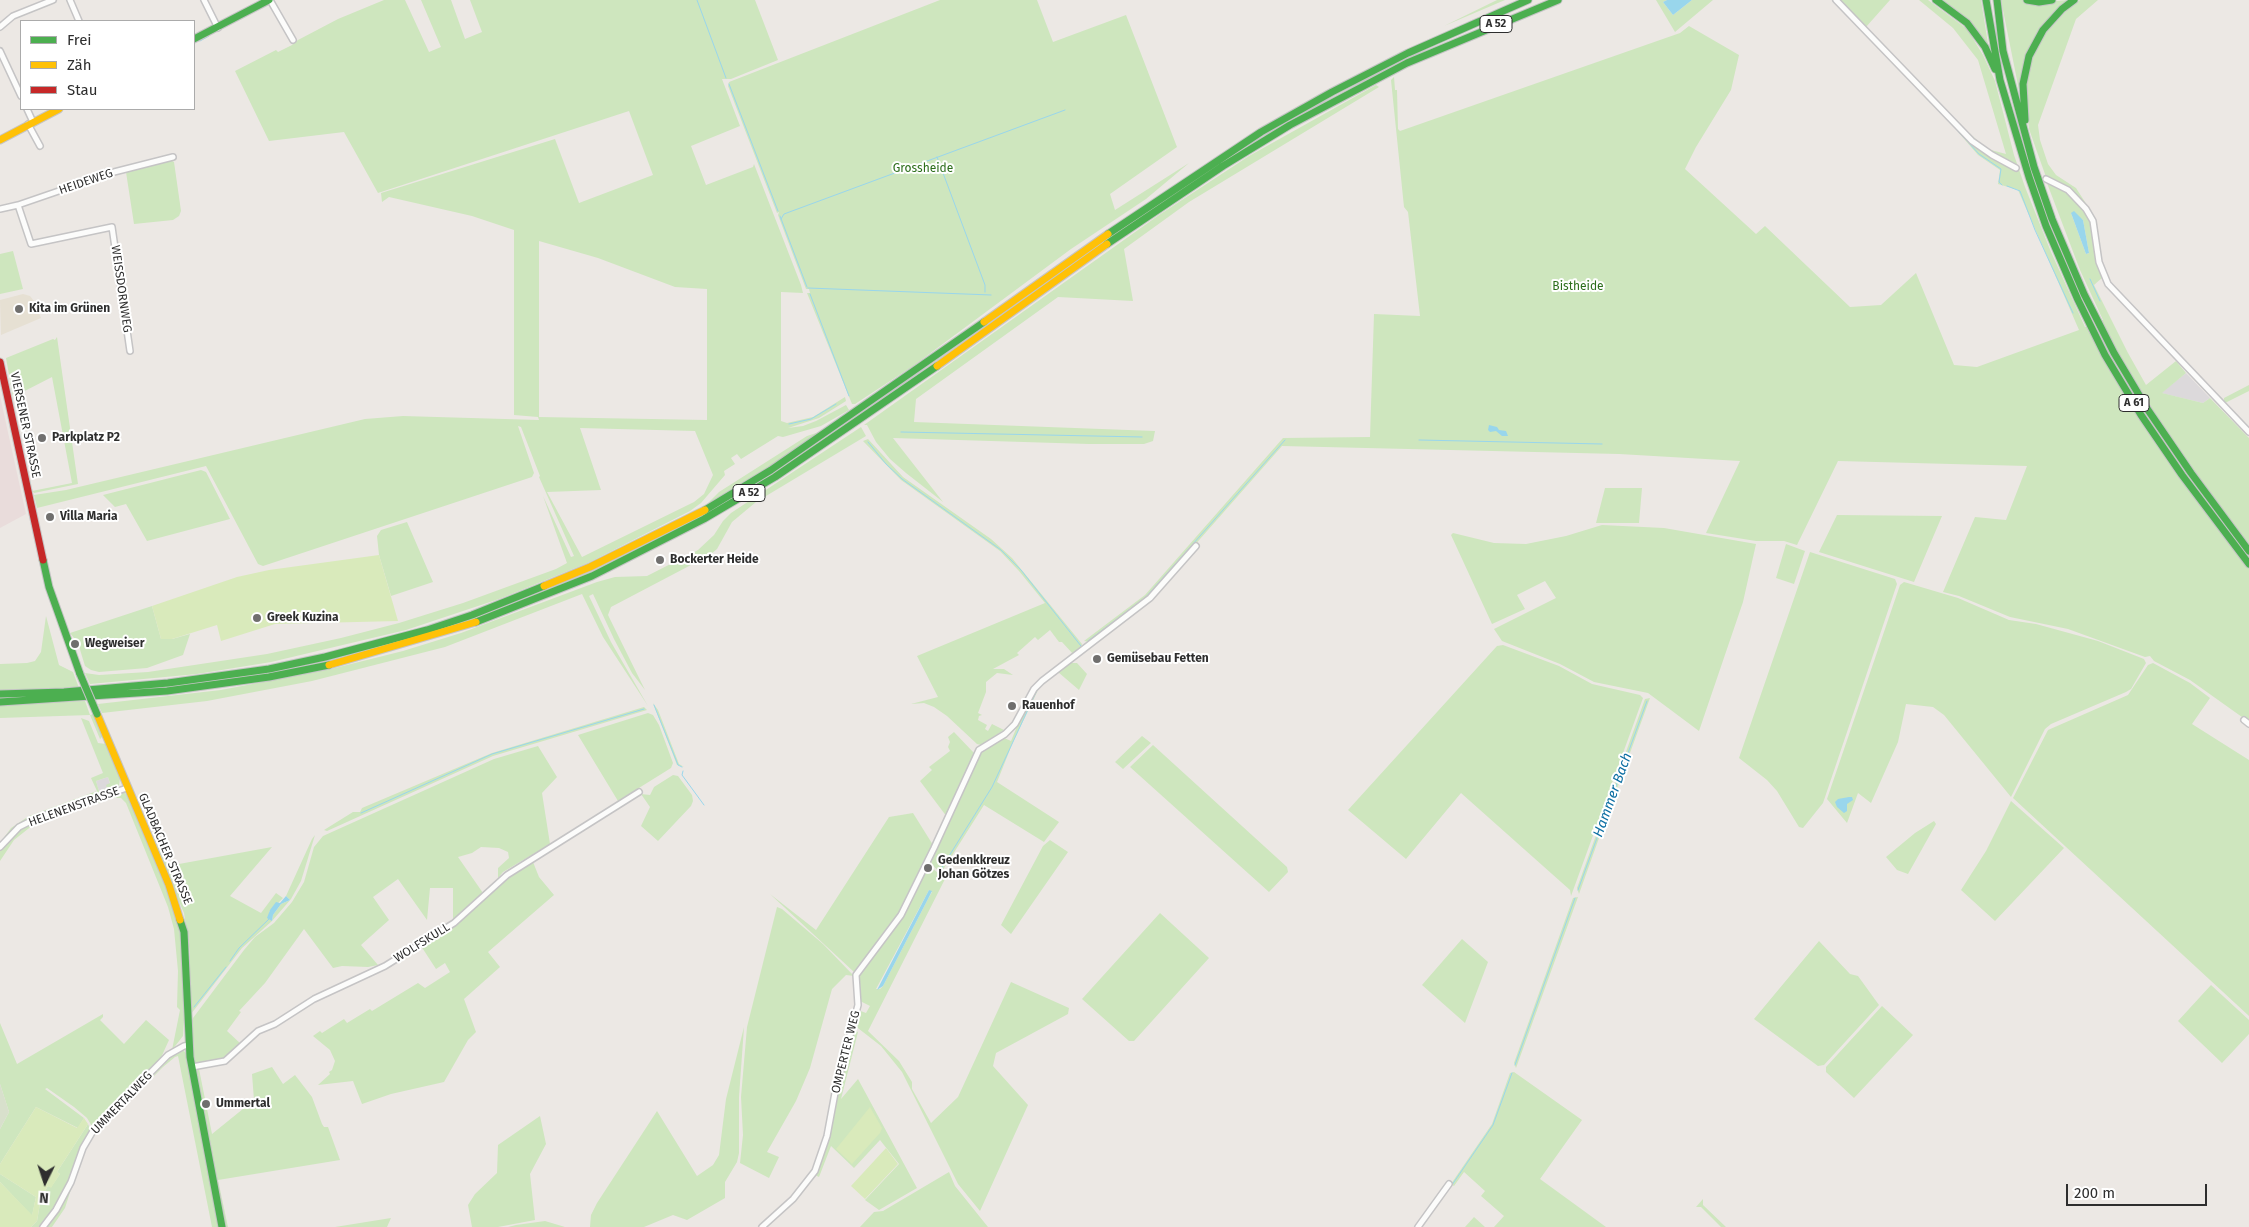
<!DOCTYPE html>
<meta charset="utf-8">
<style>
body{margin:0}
#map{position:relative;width:2249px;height:1227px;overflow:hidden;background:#ece8e4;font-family:"Fira Sans",sans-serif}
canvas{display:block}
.legend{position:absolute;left:20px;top:20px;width:175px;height:90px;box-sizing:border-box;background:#fff;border:1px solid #ababab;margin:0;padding:6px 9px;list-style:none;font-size:15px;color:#2e2e2e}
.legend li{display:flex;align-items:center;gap:10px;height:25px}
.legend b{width:25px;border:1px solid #ababab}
.north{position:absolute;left:20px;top:1157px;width:50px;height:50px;-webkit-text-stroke:4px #fff;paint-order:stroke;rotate:184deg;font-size:14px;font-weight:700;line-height:20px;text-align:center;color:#2e2e2e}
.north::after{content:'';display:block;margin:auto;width:18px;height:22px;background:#2e2e2e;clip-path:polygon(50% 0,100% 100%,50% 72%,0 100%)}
.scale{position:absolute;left:2066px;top:1184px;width:141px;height:22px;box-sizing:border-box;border:2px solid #2e2e2e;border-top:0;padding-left:6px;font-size:15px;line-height:18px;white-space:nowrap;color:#2e2e2e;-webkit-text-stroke:4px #fff;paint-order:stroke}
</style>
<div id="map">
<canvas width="2249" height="1227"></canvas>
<ul class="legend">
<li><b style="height:6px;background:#4caf50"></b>Frei</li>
<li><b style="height:6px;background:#ffc107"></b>Zäh</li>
<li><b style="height:6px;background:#c62828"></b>Stau</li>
</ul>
<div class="north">N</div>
<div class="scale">200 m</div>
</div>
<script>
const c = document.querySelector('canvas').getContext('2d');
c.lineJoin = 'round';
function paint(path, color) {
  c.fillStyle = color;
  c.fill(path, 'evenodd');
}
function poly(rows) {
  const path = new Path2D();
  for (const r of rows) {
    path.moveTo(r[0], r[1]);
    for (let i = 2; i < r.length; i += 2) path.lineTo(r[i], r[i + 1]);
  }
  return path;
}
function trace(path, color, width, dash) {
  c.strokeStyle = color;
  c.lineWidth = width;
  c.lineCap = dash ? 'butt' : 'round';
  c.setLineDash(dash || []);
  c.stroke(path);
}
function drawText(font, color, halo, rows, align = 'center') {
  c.font = font + ' "Fira Sans",sans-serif';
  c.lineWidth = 4;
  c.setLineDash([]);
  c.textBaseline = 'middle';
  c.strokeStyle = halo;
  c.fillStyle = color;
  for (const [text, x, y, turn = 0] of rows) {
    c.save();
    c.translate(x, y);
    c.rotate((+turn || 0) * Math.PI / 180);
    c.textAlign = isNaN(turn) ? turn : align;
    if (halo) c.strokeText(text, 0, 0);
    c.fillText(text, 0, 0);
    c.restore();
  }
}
const industrial = poly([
 [2186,373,2210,398,2203,403,2161,393],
 [108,777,110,784,107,788,99,791,96,781]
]);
const education = poly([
 [23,294,30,296,34,301,41,318,1,335,0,300]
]);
const medical = poly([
 [0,396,26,514,0,528]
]);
const green = poly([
 [384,0,405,0,429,52,441,47,421,0,451,0,465,39,482,32,470,0,755,0,778,60,731,79,722,79,740,126,691,146,706,185,753,167,754,164,801,285,803,293,781,292,781,421,787,423,813,417,845,397,846,401,819,418,788,428,803,426,816,421,846,405,849,410,821,426,783,437,778,436,741,459,737,454,731,458,735,464,724,471,725,475,701,503,690,511,590,562,499,599,406,630,271,662,197,674,90,684,85,673,99,675,148,672,267,654,341,638,399,623,463,603,556,569,567,563,543,496,571,557,574,556,539,477,540,476,521,427,518,426,534,473,532,477,263,566,258,564,206,466,37,508,34,495,66,490,365,419,403,416,539,420,538,417,514,415,514,230,472,216,389,197,382,202,381,193,555,139,579,203,653,175,629,111,378,193,344,132,269,141,235,71,276,50,278,52,292,45,298,40,338,19],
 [539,241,598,258,675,287,707,289,707,420,539,417],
 [580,428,695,431,713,475,704,494,694,502,582,557,547,492,601,490],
 [940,0,1037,0,1053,42,1126,15,1177,147,1110,194,1115,210,1189,163,1146,199,1071,249,913,366,855,404,852,404,807,293,810,293,809,289,806,289,778,215,779,212,777,213,728,86,729,82],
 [1497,0,1505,0,1444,26],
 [1656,0,1667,0,1663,2,1673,15,1692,0,1713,0,1675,32],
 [1839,0,1890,0,1866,27],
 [1919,0,1928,0,1967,29,1983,55,1995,81,2014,155,2025,187,2051,252,2085,327,2103,320,2080,270,2047,183,2064,190,2076,200,2082,206,2091,222,2103,277,2094,285,2128,353,2146,385,2176,361,2186,373,2162,393,2203,403,2210,398,2249,438,2249,722,2190,680,2154,661,2150,656,2145,657,2068,629,2010,617,1959,596,1943,592,1975,517,2006,520,2027,466,1838,461,1797,545,1784,541,1756,541,1706,533,1740,461,1619,454,1282,446,1148,598,1090,642,1084,641,1145,595,1283,438,1370,437,1374,314,1420,316,1408,212,1404,207,1391,80,1394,77,1395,90,1397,90,1398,129,1400,131,1680,33,1689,26,1739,55,1731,90,1696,147,1685,169,1756,234,1765,226,1850,307,1881,305,1916,273,1954,365,1977,367,2079,330,2018,190,1998,184,2000,170,1978,155,1959,133,1964,128,1981,144,1991,150,2006,154,1978,60,1953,28],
 [2071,213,2083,220,2089,253,2086,254],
 [1939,0,1981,0,1989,50],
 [2001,0,2022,0,2031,3,2069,0,2036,35,2020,95],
 [2080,0,2098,0,2076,19,2038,125,2040,140,2048,164,2056,175,2076,188,2094,216,2072,190,2046,177,2029,129,2026,104,2027,78,2035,51,2045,34,2069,8],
 [1376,85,1379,87,1189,202,1124,249,1133,301,1058,297,916,399,914,422,1155,431,1153,441,1144,444,1089,444,893,438,943,502,906,473,890,459,876,442,867,425,864,425,1159,215,1249,156],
 [170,160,174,162,181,211,179,216,173,220,134,224,126,172],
 [13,251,23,289,0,294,0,254],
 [57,337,78,484,34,493,32,491,72,483,52,377,13,397,6,358,53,339,55,340],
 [2249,385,2249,391,2225,403,2224,401,2224,398],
 [861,427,866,436,756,502,732,522,717,549,710,555,611,607,608,615,645,690,632,673,614,639,593,594,589,596,611,642,648,706,603,637,582,594,445,647,312,681,207,701,102,713,98,704,221,690,331,669,403,651,461,633,597,582,615,577,647,576,698,550,714,535,723,521,731,513],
 [822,431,794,452,706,505,719,492,807,436],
 [868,439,903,477,991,539,1012,558,1082,644,1081,648,1073,654,1062,642,1059,642,1050,630,1038,640,1035,637,1017,653,1019,655,993,669,1004,669,1013,675,997,673,986,682,986,692,978,713,982,715,979,716,978,720,987,725,985,729,988,731,992,724,1004,730,981,745,977,744,947,716,934,707,924,703,911,704,938,697,917,656,1045,603,1019,571,1000,551,901,480,863,441],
 [201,470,206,472,230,519,147,541,126,504,115,507,103,495],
 [1605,488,1642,488,1639,523,1596,523],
 [1837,515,1942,516,1914,582,1819,552],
 [407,522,433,582,391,596,379,555,377,536,381,530],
 [1602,525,1664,528,1756,544,1743,602,1699,731,1648,693,1594,682,1560,664,1502,641,1494,629,1556,598,1545,581,1517,595,1525,609,1492,624,1451,535,1453,533,1494,543,1526,544,1566,536],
 [1786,544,1805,551,1794,584,1776,578],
 [1810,552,1895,579,1897,584,1823,803,1803,828,1799,827,1777,791,1767,780,1739,758],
 [1904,582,1958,598,2009,620,2036,624,2098,641,2144,659,2146,663,2131,689,2126,692,2051,724,2045,729,2011,797,1944,715,1933,707,1906,704,1898,742,1871,803,1858,793,1847,823,1827,799,1900,585],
 [152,606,161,639,172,639,190,634,183,655,147,668,99,672,91,670,85,666,78,643,70,633],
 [46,616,59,665,73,672,79,688,0,691,0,664,27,663,35,661,41,652],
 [1503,645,1559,666,1592,684,1640,695,1643,698,1571,896,1570,890,1461,793,1406,859,1348,810,1497,646],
 [1070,663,1077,663,1087,674,1079,690,1058,672,1039,688,1013,742,997,782,1059,822,1044,842,984,805,941,873,932,865,931,860,979,756,985,749,1002,737,1011,741,1018,724,1039,685],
 [2153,663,2190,683,2210,698,2192,724,2249,760,2249,1016,2013,798,2048,730,2128,695,2148,665],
 [1650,698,1599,838,1579,894,1577,888,1645,699],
 [85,701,90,715,94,714,103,736,100,739,90,715,0,718,0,704],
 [653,703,658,710,679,764,684,767,677,765],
 [644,707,647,710,493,756,327,831,324,830,353,812,360,812,362,808,492,753],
 [648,713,653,715,659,725,673,763,671,768,618,801,578,735],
 [81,718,89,721,98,743,106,744,120,778,119,786,30,818,16,827,0,843,11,828,29,816,97,791,91,778,103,773],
 [108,777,110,783,106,785,107,788,99,791,96,781],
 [954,732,974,753,956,797,909,894,899,913,854,972,770,894,816,930,889,817,913,813,933,845,947,817,920,781,932,770,929,767,950,751,948,747,950,742,948,737],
 [1142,736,1151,743,1123,769,1115,762],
 [112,739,149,828,168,866,272,847,230,896,261,913,276,893,283,898,269,912,272,921,273,915,281,904,290,900,286,896,312,839,315,835,301,881,291,899,272,921,242,948,191,1014,189,1008,190,953,184,913,135,802],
 [1153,745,1287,867,1288,872,1269,892,1130,767],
 [538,746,557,777,542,793,550,844,503,872,498,878,498,868,509,858,508,852,499,848,481,847,472,853,458,857,483,893,453,920,453,888,430,888,427,920,398,879,373,897,389,920,361,945,378,965,368,967,342,966,333,968,304,929,265,983,239,1011,241,1012,227,1031,241,1044,226,1058,198,1064,194,1062,190,1025,193,1018,244,950,255,937,274,923,292,902,304,882,314,847,323,836,494,759],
 [673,775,678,776,692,795,693,801,691,806,658,841,641,826,650,807,641,794,650,795,654,787],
 [121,792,125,793,128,798,178,917,182,938,184,1021,183,1036,172,1050,180,1010,177,1007,178,971,174,929,168,907,126,803,121,798,113,798,33,825,14,840,0,861,0,851,6,842,21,829,33,823],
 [2011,801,2064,848,1995,921,1961,890,1986,851],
 [1934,821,1936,824,1908,874,1897,870,1886,857,1915,833],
 [1050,840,1068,852,1011,934,1001,925,1043,846],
 [533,862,539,877,554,895,488,952,500,967,464,999,476,1032,468,1040,444,1082,391,1094,362,1104,353,1081,318,1085,330,1074,329,1072,332,1070,335,1061,330,1050,313,1036,320,1031,322,1033,344,1019,347,1023,370,1009,372,1011,418,983,425,988,450,972,445,963,436,969,421,946,454,925,456,926,507,877],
 [931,867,945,879,868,1031,899,1061,912,1082,912,1089,931,1123,958,1097,1011,982,1069,1008,1068,1014,996,1053,993,1066,1028,1105,980,1211,958,1184,902,1072,881,1046,854,1025,858,1010,866,1013,870,1006,860,1001,859,975,903,916,926,868],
 [929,890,932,892,928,899,883,986,880,989,876,989],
 [1578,897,1516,1068,1514,1063,1573,898],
 [777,907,782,909,823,944,854,976,846,975,832,989,810,1068,796,1101,767,1152,779,1157,769,1178,740,1163,743,1135,741,1097,747,1027],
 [1160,913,1209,958,1134,1041,1129,1041,1082,999],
 [1462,939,1488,962,1465,1023,1422,985],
 [1819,941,1850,974,1858,976,1879,1005,1824,1065,1818,1066,1754,1019],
 [2211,985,2249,1020,2249,1034,2222,1063,2178,1021],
 [1882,1006,1913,1035,1854,1098,1826,1072,1826,1067],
 [103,1014,103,1017,100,1020,124,1044,146,1020,169,1040,159,1062,93,1128,87,1118,74,1107,47,1088,45,1089,84,1118,78,1128,36,1107,0,1164,0,1129,9,1112,0,1084,0,1023,17,1064],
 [744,1027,739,1097,739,1153,737,1162,725,1182,725,1198,687,1220,673,1215,644,1227,590,1227,591,1215,597,1203,657,1111,697,1176,713,1165,719,1155,726,1099],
 [853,1030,858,1032,841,1099,858,1079,917,1188,879,1210,865,1200,899,1164,880,1140,854,1168,831,1146,819,1177,815,1175,829,1138,837,1094],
 [846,1034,849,1034,826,1134,816,1166,799,1189,798,1188,811,1172,824,1137,832,1093],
 [183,1050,186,1053,220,1227,212,1227,178,1056,175,1057,163,1067,126,1104,175,1053],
 [272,1067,283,1084,295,1075,312,1097,322,1124,324,1127,328,1127,340,1160,218,1180,228,1227,225,1227,196,1071,199,1069,212,1134,254,1100,252,1074],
 [1514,1072,1582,1120,1540,1179,1606,1227,1494,1227,1504,1216,1481,1196,1485,1191,1464,1172,1454,1186,1451,1184,1492,1124,1510,1073],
 [540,1116,546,1144,530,1174,535,1220,498,1227,472,1227,468,1205,475,1194,497,1173,498,1145],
 [88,1124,90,1129,65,1191,40,1227,31,1227,37,1221,41,1197,48,1186,51,1187,60,1174,57,1172],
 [949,1172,955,1186,988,1227,860,1227,874,1212,883,1211],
 [0,1174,36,1197,32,1216,0,1182],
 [72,1186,65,1208,52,1227,45,1227,63,1204],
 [1703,1199,1703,1205,1726,1227,1721,1227,1701,1207,1696,1207],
 [1474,1217,1485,1227,1465,1227],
 [391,1218,387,1227,335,1227],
 [545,1221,565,1227,508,1227,516,1225]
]);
const cemetery = poly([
 [0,1084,9,1112,0,1129]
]);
const pitch = poly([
 [379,555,398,621,275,624,221,641,217,625,172,639,161,639,152,606,237,577,269,570],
 [36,1107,77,1128,84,1118,88,1124,57,1172,60,1174,51,1188,48,1186,41,1197,37,1221,31,1227,0,1227,0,1182,32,1215,36,1197,0,1174,0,1164],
 [870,1107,882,1128,880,1133,852,1164,836,1149],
 [886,1148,898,1164,865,1199,851,1186]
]);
const water = poly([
 [1667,0,1692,0,1673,15,1663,2],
 [2074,211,2083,220,2089,253,2086,254,2071,213],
 [1489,425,1497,427,1499,430,1506,431,1508,436,1502,436,1496,431,1490,432,1488,430],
 [1849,797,1852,797,1853,800,1847,804,1847,811,1844,813,1837,807,1835,802,1838,799],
 [929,890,932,891,928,899,883,986,877,990],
 [286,896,290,900,281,904,273,915,272,921,267,918,270,910,276,902,280,903]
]);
const stream = poly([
 [697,0,726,78],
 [200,41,209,36],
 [729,84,778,211],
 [1934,105,1979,154,2001,169,1999,182,2002,185],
 [937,157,985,285,985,292],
 [2007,186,2020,191,2035,230,2073,313],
 [780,216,807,287],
 [781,219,784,214,1065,110],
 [2090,279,2100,301],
 [808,288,991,295],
 [810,294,849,396],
 [789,424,811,419,836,404],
 [901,432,1142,437],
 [1419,440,1602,444],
 [868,442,886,464,902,479,1001,550,1021,570,1081,646],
 [1088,641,1146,597,1285,440],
 [1060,670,1070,663],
 [654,705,678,765,682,767],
 [683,771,682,775,704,805],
 [361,813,492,754,644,709],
 [941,869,992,787,1038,688],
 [1578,890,1647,701],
 [230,961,239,948,269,919],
 [194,1007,226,967],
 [1515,1065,1575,898],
 [1452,1185,1493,1125,1512,1073]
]);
const street = poly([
 [70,0,79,21],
 [204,0,218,28],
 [270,0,293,40],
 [1836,0,1972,141,1992,155,2016,168],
 [0,27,13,16,53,0],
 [0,51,21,96],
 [27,109,33,122],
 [28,124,40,146],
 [2046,179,2068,190,2086,209,2093,221,2099,262,2108,284,2249,432],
 [18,205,31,244,112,227,130,351],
 [0,209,18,205,114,172,173,157],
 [2244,720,2249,724],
 [0,847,19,827,39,817,127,788],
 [192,1067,225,1061,258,1031,275,1024,314,999,385,966,454,923,507,875,639,792],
 [43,1227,56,1210,71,1182,83,1148,93,1131,168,1055,184,1046,189,1045],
 [762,1227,793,1199,815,1171,827,1136,835,1093,858,1005,856,975,901,915,934,848,979,750,1005,734,1015,724,1034,689,1042,681,1150,598,1196,546],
 [1418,1227,1449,1184]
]);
const fast = poly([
 [1936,0,1967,23,1985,47,1995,69],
 [1986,0,2000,80,2029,177,2046,226,2078,300,2105,355,2141,415,2182,475,2249,564],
 [1997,0,2003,51,2034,167,2052,219,2084,294,2114,353,2148,410,2191,473,2249,551],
 [2027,0,2039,2,2052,0],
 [194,39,269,0],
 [2025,120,2023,84,2029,56,2043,30,2062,9,2074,0],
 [1108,234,1261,132,1332,92,1408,53,1528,0],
 [1107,244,1223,166,1290,125,1407,63,1558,0],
 [705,510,771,470,984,322],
 [43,560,49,587,80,674],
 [476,622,592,576,704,519,775,477,937,366],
 [0,694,64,692,168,683,269,669,325,657,427,630,472,615,544,586],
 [0,702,167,691,269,677,329,665],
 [180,920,184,932,190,1057,222,1227]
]);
const slow = poly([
 [0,140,59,109],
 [984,322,1108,234],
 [937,366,1107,244],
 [544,586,590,567,705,510],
 [329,665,476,622],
 [97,714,169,885,180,920]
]);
const jam = poly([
 [0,362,43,560]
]);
const fastBridge = poly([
 [80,674,97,714]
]);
const markers = [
 [19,309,5,"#706f6e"],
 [42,438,5,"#706f6e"],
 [50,517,5,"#706f6e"],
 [660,560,5,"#706f6e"],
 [257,618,5,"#706f6e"],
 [75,644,5,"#706f6e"],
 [1097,659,5,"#706f6e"],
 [1012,706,5,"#706f6e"],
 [928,868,5,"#706f6e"],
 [206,1104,5,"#706f6e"]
];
const shields = [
 [1496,24,32],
 [2134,403,30],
 [749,493,32]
];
const shieldNames = [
 ["A 52",1496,24],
 ["A 61",2134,403],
 ["A 52",749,493]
];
const parkNames = [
 ["Grossheide",923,169],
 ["Bistheide",1578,287]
];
const streetNames = [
 ["HEIDEWEG",86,182,-19],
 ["WEISSDORNWEG",121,289,82],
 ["VIERSENER STRASSE",25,425,78],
 ["HELENENSTRASSE",74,807,-20],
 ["GLADBACHER STRASSE",165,849,67],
 ["WOLFSKULL",422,943,-32],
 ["OMPERTER WEG",846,1052,-76],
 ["UMMERTALWEG",122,1103,-46]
];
const poiNames = [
 ["Kita im Grünen",29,309],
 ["Parkplatz P2",52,438],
 ["Villa Maria",60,517],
 ["Bockerter Heide",670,560],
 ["Greek Kuzina",267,618],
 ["Wegweiser",85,644],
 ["Gemüsebau Fetten",1107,659],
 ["Rauenhof",1022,706],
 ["Gedenkkreuz",938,861],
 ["Johan Götzes",938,875],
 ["Ummertal",216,1104]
];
const waterNames = [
 ["Hammer Bach",1613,795,-70]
];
paint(industrial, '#dcd9db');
paint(education, '#e6e0d3');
paint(medical, '#e9dcdb');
paint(green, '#cee6be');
paint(cemetery, '#d8e0cc');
paint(pitch, '#d9eabb');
paint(water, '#99d6ec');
trace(stream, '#99d6ec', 1);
trace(street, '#c5c4c5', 8);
trace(fast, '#c5c4c5', 9);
trace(slow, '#c5c4c5', 9);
trace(jam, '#c5c4c5', 9);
trace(street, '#fcfcfb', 5);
trace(fast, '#4caf50', 7);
trace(slow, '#ffc107', 7);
trace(jam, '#c62828', 7);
trace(fastBridge, '#c5c4c5', 9, []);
trace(fastBridge, '#4caf50', 7);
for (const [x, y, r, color] of markers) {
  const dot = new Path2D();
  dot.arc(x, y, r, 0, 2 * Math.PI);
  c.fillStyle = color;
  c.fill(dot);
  trace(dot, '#fff', 2);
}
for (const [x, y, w] of shields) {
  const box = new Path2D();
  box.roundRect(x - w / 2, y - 8.5, w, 17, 4);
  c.fillStyle = '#fff';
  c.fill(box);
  trace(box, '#2e2e2e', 1);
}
drawText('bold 11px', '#2e2e2e', null, shieldNames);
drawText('12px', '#2c6e1b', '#fff', parkNames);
drawText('12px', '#2e2e2e', '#fff', streetNames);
drawText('bold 12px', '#2e2e2e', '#fff', poiNames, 'left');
drawText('italic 14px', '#0d6fa3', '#fff', waterNames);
</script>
